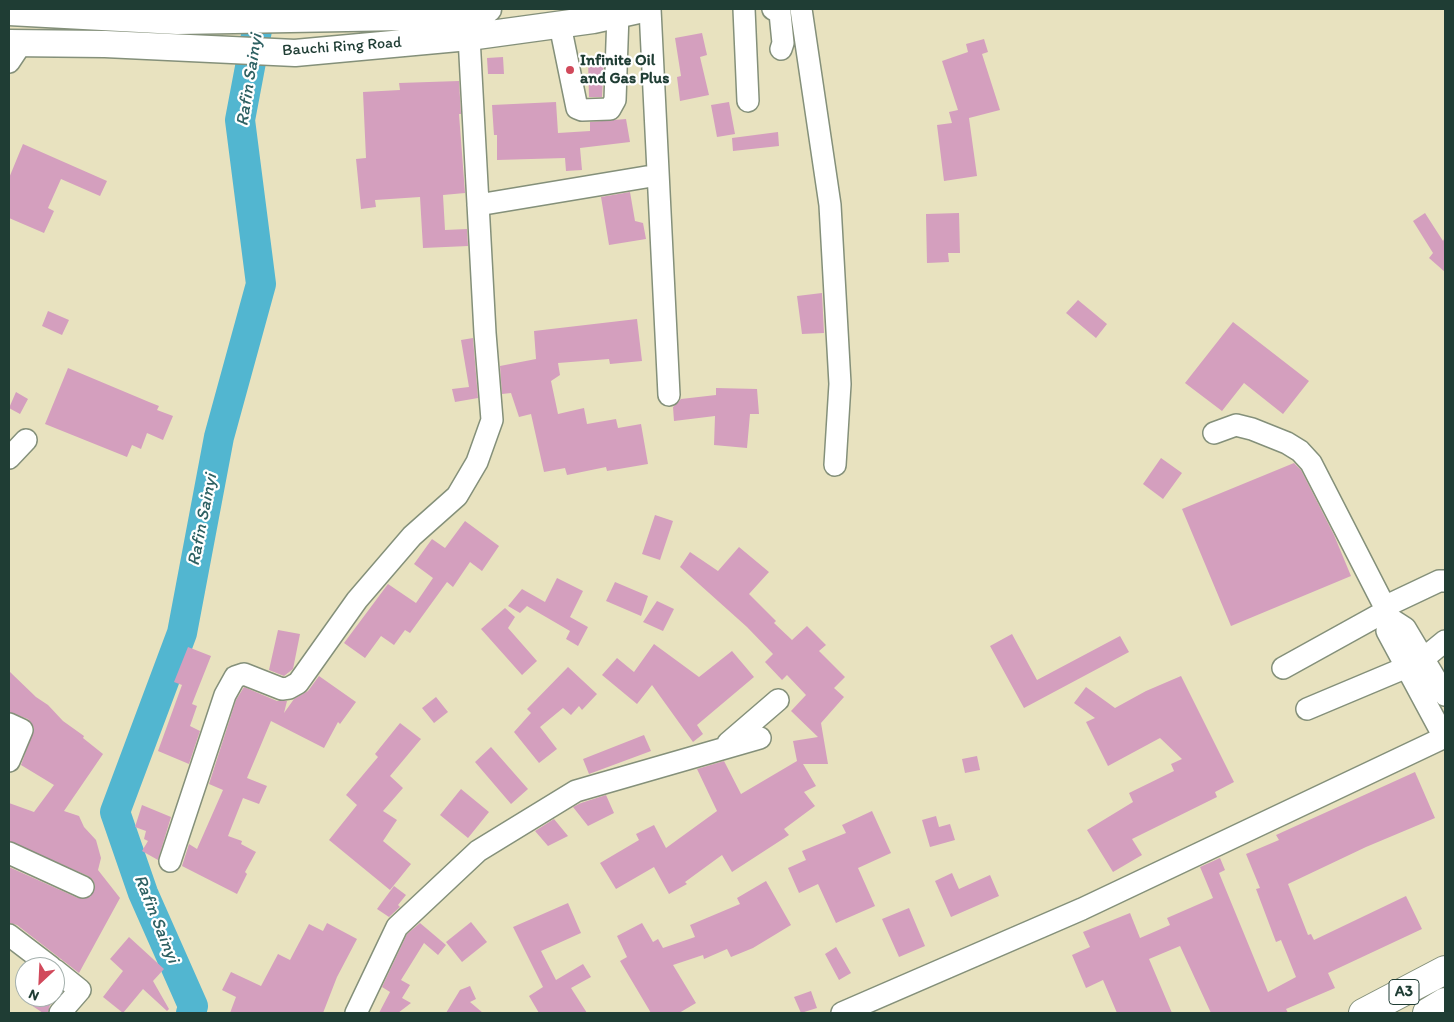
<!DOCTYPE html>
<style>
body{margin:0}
#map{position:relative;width:1454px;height:1022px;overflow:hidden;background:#e8e2bf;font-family:Itim,sans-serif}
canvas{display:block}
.frame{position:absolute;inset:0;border:10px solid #1f3d34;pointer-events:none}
.north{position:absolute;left:15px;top:957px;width:50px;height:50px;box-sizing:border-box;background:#fff;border:1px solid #a5b1ae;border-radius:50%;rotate:205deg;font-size:14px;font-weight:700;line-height:20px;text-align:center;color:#1f3d34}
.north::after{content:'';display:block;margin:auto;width:18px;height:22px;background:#d1495b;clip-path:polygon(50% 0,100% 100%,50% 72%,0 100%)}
</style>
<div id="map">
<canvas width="1454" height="1022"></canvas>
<div class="frame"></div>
<div class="north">N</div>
</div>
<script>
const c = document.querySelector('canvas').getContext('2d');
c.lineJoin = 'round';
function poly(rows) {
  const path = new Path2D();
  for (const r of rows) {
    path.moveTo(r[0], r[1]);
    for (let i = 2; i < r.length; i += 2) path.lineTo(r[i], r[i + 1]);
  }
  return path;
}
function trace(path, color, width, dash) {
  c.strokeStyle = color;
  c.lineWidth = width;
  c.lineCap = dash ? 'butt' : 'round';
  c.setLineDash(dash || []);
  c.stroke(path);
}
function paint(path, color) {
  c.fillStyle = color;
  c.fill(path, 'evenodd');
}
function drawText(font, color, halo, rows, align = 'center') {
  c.font = font + ' Itim,sans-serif';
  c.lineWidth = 4.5;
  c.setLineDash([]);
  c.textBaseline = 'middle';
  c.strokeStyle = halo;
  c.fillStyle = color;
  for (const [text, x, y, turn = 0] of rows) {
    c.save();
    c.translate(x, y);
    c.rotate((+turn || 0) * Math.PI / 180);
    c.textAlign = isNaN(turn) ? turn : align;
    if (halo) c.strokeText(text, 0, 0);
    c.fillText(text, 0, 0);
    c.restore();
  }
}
const river = poly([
 [191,1013,193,1006,143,893,115,812,182,633,219,437,261,284,240,120,261,9]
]);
const building = poly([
 [702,33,707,55,700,57,709,95,680,101,677,77,681,76,675,38],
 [984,39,988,52,982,54,1000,110,969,118,977,176,944,181,937,125,952,123,949,112,958,110,942,61,968,52,966,44],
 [503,57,504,74,488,74,487,58],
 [588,59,604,59,602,97,589,97],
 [459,81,461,114,459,114,465,193,443,195,445,230,467,229,468,246,423,248,420,197,375,200,376,207,361,209,356,159,366,158,363,92,400,90,399,83],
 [556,102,558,133,590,131,590,122,626,119,630,142,580,148,582,170,566,171,565,158,497,160,497,135,494,135,492,105],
 [729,102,735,134,717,137,711,105],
 [778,132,779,146,733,151,732,138],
 [23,144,107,181,100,196,61,179,48,208,54,211,44,233,9,218,9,178],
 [630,192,635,221,643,223,646,239,609,245,601,197],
 [959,213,960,253,948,253,949,262,927,263,926,214],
 [1425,213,1443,241,1445,237,1445,272,1429,258,1433,253,1413,221],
 [822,293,824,333,802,334,797,296],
 [1078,300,1107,324,1096,338,1066,313],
 [48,311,69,320,62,335,42,326],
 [637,319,642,361,610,364,609,359,558,363,560,375,551,381,558,414,584,408,587,424,616,419,618,428,641,424,648,464,607,471,606,467,567,475,565,468,544,472,531,414,519,417,511,393,502,394,500,366,536,359,534,331],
 [1233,322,1309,381,1283,414,1244,383,1222,411,1185,383],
 [473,338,478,398,455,402,452,389,469,387,461,340],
 [68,368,149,402,159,406,157,410,173,416,163,440,147,433,141,449,132,445,127,457,45,424],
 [716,388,757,389,759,414,750,414,747,448,714,445,715,416,674,421,673,407,681,399,716,395],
 [16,392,28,399,20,414,9,408],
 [1161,458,1182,473,1163,499,1143,484],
 [1294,463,1301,470,1334,535,1351,576,1231,626,1182,509],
 [655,515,673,521,660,560,642,554],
 [465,521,499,546,482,571,470,562,453,587,447,582,410,633,405,630,394,645,381,636,365,658,344,643,388,584,416,603,433,578,414,564,432,539,445,548],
 [739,547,769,572,749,594,776,621,774,623,792,640,807,626,826,645,819,651,845,677,834,688,844,697,821,723,828,764,803,764,816,786,804,792,815,806,784,829,789,835,732,872,722,855,685,882,687,884,669,894,654,867,616,889,600,863,639,840,636,834,654,825,666,848,717,811,697,769,724,761,741,794,797,761,793,741,818,737,791,711,806,695,787,675,782,680,765,662,773,654,747,627,680,567,690,552,718,571],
 [557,578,583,591,570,617,588,627,578,646,566,639,570,631,527,606,520,613,508,606,522,589,545,602],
 [615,582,648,596,641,616,606,601],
 [657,601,674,609,663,631,643,622],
 [505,608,515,617,508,628,537,661,522,675,481,629],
 [278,630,300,634,293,669,284,676,269,670],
 [1012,634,1037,680,1120,636,1129,652,1024,708,990,646],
 [654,644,699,677,732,651,754,677,697,725,703,734,693,742,652,685,637,704,602,675,617,658,634,672],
 [188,647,211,656,192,704,197,706,190,726,200,731,189,764,158,751,182,685,174,682],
 [568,667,597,694,582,710,579,706,571,715,563,708,540,727,557,749,539,763,514,732,531,713,527,709],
 [9,671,36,697,48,705,63,721,84,736,83,738,103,754,64,811,79,816,84,827,96,840,101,858,98,870,120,898,79,973,17,925,9,923,9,867,78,898,90,897,95,886,93,880,88,876,9,841,9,803,34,812,54,785,21,765,34,728,28,719,9,712],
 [319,676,356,702,340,724,338,722,324,748,271,721,247,778,267,786,259,804,243,798,228,836,242,841,241,844,256,852,245,872,247,874,237,894,182,866,189,844,197,849,223,790,209,784,236,700,244,687,277,701,287,701,284,713,294,699,308,691],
 [1181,676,1234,782,1215,792,1217,797,1132,839,1142,855,1113,872,1087,830,1133,802,1129,793,1174,771,1171,764,1182,759,1160,738,1108,766,1086,722,1095,718,1074,703,1086,687,1115,708,1146,691],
 [436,697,448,712,434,723,422,708],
 [400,723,421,739,390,776,403,788,383,811,397,820,383,841,411,864,390,890,329,840,357,805,346,795,378,757,375,754],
 [644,735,651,751,589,774,583,759],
 [491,747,528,789,511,804,475,762],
 [977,756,980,770,965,773,962,759],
 [1415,772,1435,818,1366,847,1288,884,1308,935,1311,934,1314,940,1406,896,1422,929,1328,973,1335,988,1286,1009,1288,1013,1211,1013,1180,946,1149,959,1172,1013,1117,1013,1103,980,1086,988,1072,955,1090,947,1083,932,1130,913,1140,938,1170,925,1167,918,1213,898,1200,867,1220,858,1225,870,1219,873,1268,992,1296,977,1281,940,1276,942,1256,889,1260,888,1246,854,1279,840,1276,835],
 [461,789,489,812,468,838,440,815],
 [606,795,614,813,588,826,573,807,581,803],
 [142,805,171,817,158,860,142,851,148,841,144,839,146,831,135,827],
 [872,811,891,853,858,868,875,906,836,923,818,884,799,893,788,868,806,860,802,851,846,833,842,825],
 [936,816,939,827,950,824,955,840,930,847,922,820],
 [554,819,568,836,548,846,535,831],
 [952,873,959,889,990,875,999,896,951,917,935,881],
 [766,881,791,925,753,948,731,957,727,949,704,959,703,955,673,965,696,1003,679,1013,651,1013,620,961,627,957,617,936,642,923,653,942,658,939,663,948,695,937,690,925,740,904,737,898],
 [394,886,406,895,398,905,400,907,389,917,377,909],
 [568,903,581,933,541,951,556,980,583,964,591,977,571,988,587,1013,539,1013,529,996,543,987,513,927],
 [909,908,925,946,899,957,882,919],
 [471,922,487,942,462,962,446,942],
 [327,923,357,939,337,977,323,1013,230,1013,236,997,222,990,231,972,261,986,278,954,290,960,309,924,323,931],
 [420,923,446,945,438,955,424,943,401,980,410,985,402,998,411,1003,398,1013,379,1013,390,992,382,987,407,934],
 [129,937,164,969,153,981,169,1009,167,1011,143,989,123,1013,103,997,123,971,110,959],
 [836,947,851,973,839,980,825,954],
 [470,986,476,999,470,1002,483,1013,446,1013,460,990],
 [811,991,817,1008,801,1013,794,997],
 [38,997,57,997,50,1005,48,1013,43,1013,31,1005]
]);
const minor = poly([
 [650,9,669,395],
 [744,9,748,101],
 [773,9,780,13,783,43,781,49],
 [801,9,830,205,840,384,835,465],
 [560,25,577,108,582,110,610,109,615,100,618,14],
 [9,62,21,44],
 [478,205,658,175],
 [1214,433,1236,425,1252,429,1287,443,1300,451,1311,463,1391,619],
 [9,458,26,440],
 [1384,607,1439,581,1445,581],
 [1283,668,1386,611],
 [1307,709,1407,667,1423,659,1445,641],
 [9,724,22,730,9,761],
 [1444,737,1387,631,1391,619,1405,628,1445,695],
 [728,743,778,700],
 [9,853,83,887],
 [170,861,225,695,235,677,244,674,282,689,289,688,298,683,357,600,412,536,457,496,477,462,492,420,485,333,469,37],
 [9,935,51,967],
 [55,970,80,990,60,1013],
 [356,1013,397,927,478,851,576,791,760,738],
 [842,1013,1082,909,1445,737]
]);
const major = poly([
 [9,12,177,21,403,17,488,9],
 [9,43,105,44,295,53,469,37,593,20,643,9]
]);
const highway = poly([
 [1363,1013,1445,970],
 [1427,1013,1445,1002]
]);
const markers = [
 [570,70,5,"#d1495b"]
];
const shields = [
 [1404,992,30]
];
const shieldNames = [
 ["A3",1404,992]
];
const streetNames = [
 ["Bauchi Ring Road",342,47,-4]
];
const poiNames = [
 ["Infinite Oil",580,61],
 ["and Gas Plus",580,79]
];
const waterNames = [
 ["Rafin Sainyi",250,80,-81],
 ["Rafin Sainyi",203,520,-79],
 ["Rafin Sainyi",156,919,68]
];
trace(river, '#52b6d0', 30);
paint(building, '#d49fbe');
trace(minor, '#84907a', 24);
trace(major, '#84907a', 29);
trace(highway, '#84907a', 30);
trace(minor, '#fff', 21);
trace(major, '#fff', 26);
trace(highway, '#fff', 28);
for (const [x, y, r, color] of markers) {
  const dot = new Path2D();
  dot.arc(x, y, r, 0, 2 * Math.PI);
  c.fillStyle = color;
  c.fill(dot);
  trace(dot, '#fff', 2);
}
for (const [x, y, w] of shields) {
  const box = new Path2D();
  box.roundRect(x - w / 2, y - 12.5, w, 25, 4);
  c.fillStyle = '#fff';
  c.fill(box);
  trace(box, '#1f3d34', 1);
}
drawText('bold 15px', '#1f3d34', null, shieldNames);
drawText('16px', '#1f3d34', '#fff', streetNames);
drawText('bold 16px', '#1f3d34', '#fff', poiNames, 'left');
drawText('italic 18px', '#2e6163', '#fff', waterNames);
</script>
